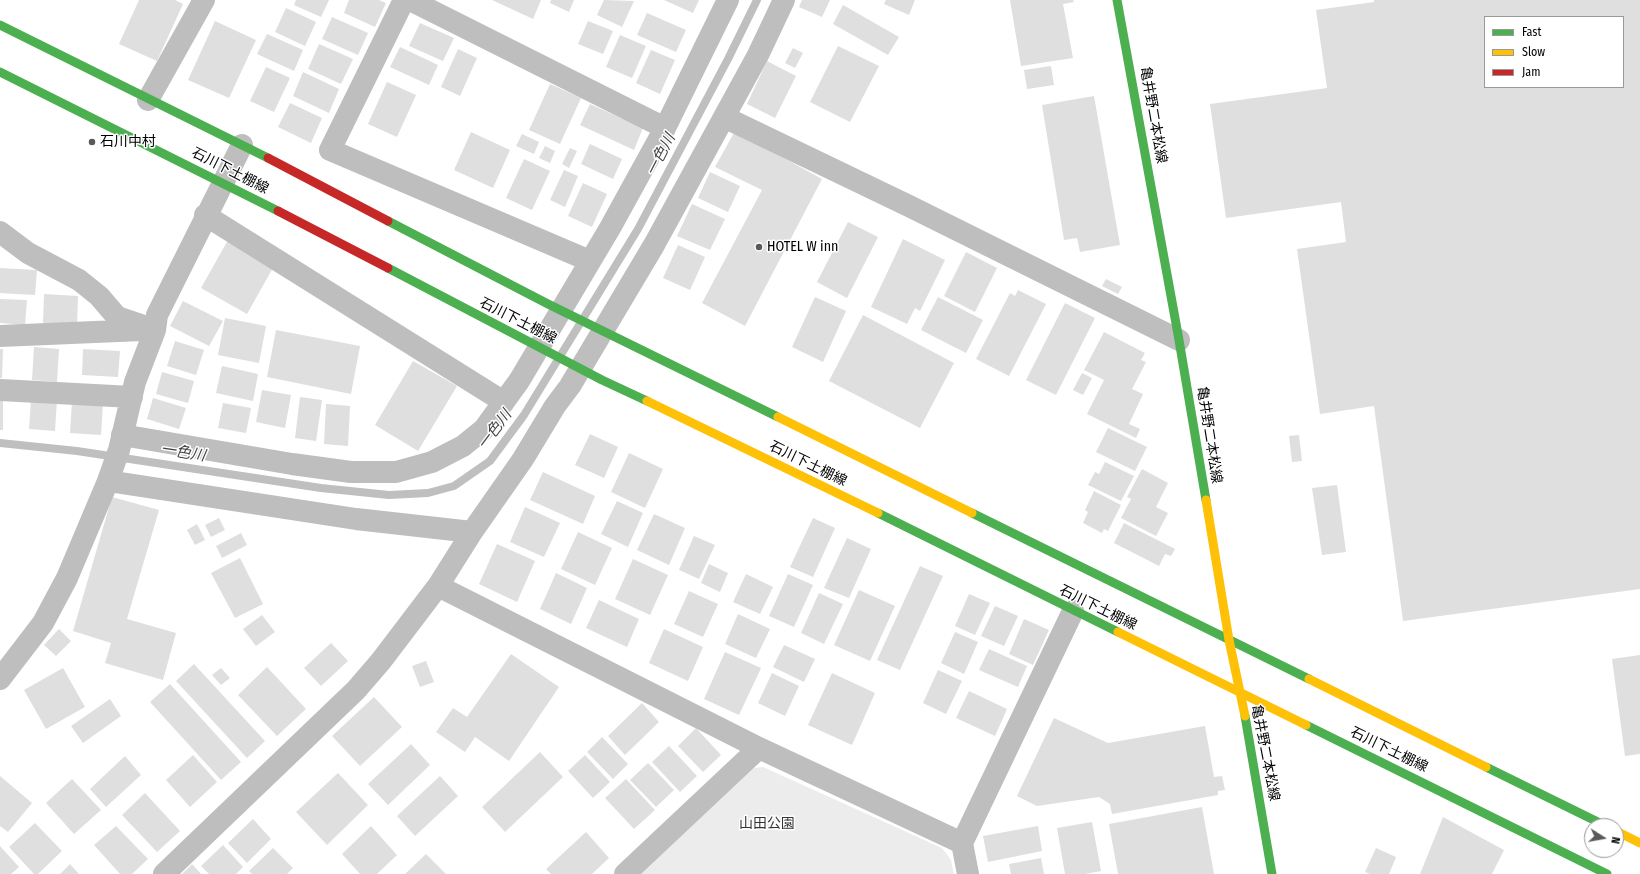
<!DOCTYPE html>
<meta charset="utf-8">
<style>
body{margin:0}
#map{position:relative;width:1640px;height:874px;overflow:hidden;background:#fff;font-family:"Fira Sans Condensed",sans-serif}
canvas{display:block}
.legend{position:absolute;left:1484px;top:16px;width:140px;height:72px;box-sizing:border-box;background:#fff;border:1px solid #999;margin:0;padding:5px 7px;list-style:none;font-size:12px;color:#000}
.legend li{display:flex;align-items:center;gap:8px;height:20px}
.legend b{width:20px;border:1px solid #999}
.north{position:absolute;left:1584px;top:818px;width:40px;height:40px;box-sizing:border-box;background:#fff;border:1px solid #999;border-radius:50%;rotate:101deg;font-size:11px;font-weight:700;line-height:16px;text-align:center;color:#000}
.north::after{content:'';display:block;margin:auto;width:14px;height:18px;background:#595959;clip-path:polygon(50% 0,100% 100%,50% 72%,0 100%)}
</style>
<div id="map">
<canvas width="1640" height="874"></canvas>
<ul class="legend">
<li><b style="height:5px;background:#4caf50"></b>Fast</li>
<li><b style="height:5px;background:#ffc107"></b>Slow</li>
<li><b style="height:5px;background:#c62828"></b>Jam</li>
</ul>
<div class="north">N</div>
</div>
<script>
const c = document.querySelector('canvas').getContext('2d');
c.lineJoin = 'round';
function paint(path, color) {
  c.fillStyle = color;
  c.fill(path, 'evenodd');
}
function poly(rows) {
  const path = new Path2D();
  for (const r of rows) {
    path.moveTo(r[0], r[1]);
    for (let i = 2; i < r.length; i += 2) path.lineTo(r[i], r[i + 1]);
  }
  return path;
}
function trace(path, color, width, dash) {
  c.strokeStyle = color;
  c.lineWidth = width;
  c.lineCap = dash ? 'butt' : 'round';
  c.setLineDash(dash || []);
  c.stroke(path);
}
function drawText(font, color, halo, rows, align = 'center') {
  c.font = font + ' "Fira Sans Condensed","Noto Sans JP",sans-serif';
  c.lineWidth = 3;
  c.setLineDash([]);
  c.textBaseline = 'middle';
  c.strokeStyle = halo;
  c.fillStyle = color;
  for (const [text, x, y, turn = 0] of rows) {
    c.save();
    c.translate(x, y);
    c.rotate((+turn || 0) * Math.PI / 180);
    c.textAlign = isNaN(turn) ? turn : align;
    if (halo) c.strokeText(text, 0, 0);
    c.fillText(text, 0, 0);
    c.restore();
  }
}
const green = poly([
 [763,767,942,848,951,860,954,874,641,874,754,768]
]);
const stream = poly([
 [0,443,77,451,321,488,389,495,428,493,454,486,490,461,524,415,638,229,728,59,757,0]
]);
const building = poly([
 [139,0,175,0,183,4,157,61,119,44],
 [296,0,329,0,321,17,294,5],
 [349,0,379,0,386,3,375,27,344,13],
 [492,0,541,0,533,19],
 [551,0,574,0,569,12,550,3],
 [604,0,634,1,622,27,597,15],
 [664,0,699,0,693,13],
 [802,0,830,0,822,17,799,7],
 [886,0,915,0,909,15,884,4],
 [1010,0,1073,0,1074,2,1063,4,1073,58,1021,66],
 [1374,0,1640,0,1640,589,1403,621,1374,406,1320,414,1297,249,1346,242,1341,202,1226,218,1210,104,1327,88,1316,10,1374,2],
 [1485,17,1623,17,1623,87,1485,87],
 [843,5,899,37,888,55,833,24],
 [286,8,316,22,305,46,275,32],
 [647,13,686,30,676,52,637,35],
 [332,17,368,33,358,55,322,39],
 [215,21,256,40,229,98,188,80],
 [588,21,613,31,603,54,578,44],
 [420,23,454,38,443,61,409,46],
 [267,34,303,50,294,71,257,54],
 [620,35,646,46,632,78,606,67],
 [319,44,353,59,341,84,308,69],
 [838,46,879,66,850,122,810,102],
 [400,47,438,65,429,85,390,67],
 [793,48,803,53,795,68,785,63],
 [458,49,477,58,460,96,441,87],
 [651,50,675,60,660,94,636,83],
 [767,61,796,76,775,118,747,104],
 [1051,66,1054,85,1027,89,1024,70],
 [266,67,290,78,274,112,250,101],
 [303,72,339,89,329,113,293,96],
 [387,82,416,95,397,137,368,124],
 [550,84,581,98,560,144,529,130],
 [1094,96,1120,245,1080,252,1077,238,1064,240,1042,105],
 [290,103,322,118,311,143,278,127],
 [590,104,643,128,634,150,580,125],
 [735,131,822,179,745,326,702,303,762,190,715,167],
 [471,132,510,150,493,188,454,170],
 [522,134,539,142,534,154,516,146],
 [590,144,622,159,613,179,581,164],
 [545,146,555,151,550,163,539,158],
 [570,148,577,151,569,168,562,164],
 [524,159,550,171,532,210,506,198],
 [564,170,578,176,565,207,550,200],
 [710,172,740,186,728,212,698,198],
 [583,183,607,194,592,227,568,216],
 [692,204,725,219,710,250,677,236],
 [848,222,878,237,847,298,817,282],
 [903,239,945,260,920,311,915,308,907,324,871,307],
 [228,240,274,266,247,314,201,288],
 [678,245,705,257,690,290,663,278],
 [966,252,997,268,975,312,944,296],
 [0,268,37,270,35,295,0,293],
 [1106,279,1122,287,1118,294,1102,286],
 [1018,290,1046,304,1009,376,976,359,1010,293,1015,296],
 [44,294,78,296,77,325,43,323],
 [815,297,846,311,823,362,792,347],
 [938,297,983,320,966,353,921,330],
 [0,299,27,300,25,325,0,323],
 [183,301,223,321,209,346,170,326],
 [1065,303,1095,318,1056,395,1026,380],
 [863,315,954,363,920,428,829,381],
 [225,318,266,326,259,363,218,355],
 [276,330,360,346,351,394,267,377],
 [1104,332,1145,353,1141,360,1146,362,1132,389,1143,394,1129,424,1140,429,1136,438,1087,414,1104,380,1084,370],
 [175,341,204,350,196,375,167,366],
 [34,347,59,349,57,382,32,380],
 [0,349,3,349,2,378,0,378],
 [83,349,120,351,118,377,82,375],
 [413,361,457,386,418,451,375,425],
 [222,366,258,374,253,401,216,393],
 [162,372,194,381,188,403,156,394],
 [1082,373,1092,378,1083,395,1073,390],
 [262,390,291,395,285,428,256,422],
 [300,397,322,400,316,441,295,438],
 [0,398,3,398,3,430,0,430],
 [153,398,186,408,179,429,147,419],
 [31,399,57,400,55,431,29,429],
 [72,401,103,403,101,435,70,433],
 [223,403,251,408,246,433,218,428],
 [326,404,350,406,348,446,324,444],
 [1108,428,1147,447,1135,471,1096,452],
 [590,434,618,447,604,478,575,465],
 [1299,435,1302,461,1292,462,1289,436],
 [629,453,663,469,645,508,611,492],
 [1105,462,1134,476,1121,501,1088,485,1095,472,1099,474],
 [1142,469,1168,483,1156,507,1168,513,1156,536,1121,518,1131,499,1127,497],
 [543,472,595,496,583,524,530,500],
 [1337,485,1346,552,1322,555,1312,488],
 [1094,491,1121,505,1108,531,1104,529,1102,533,1083,523,1088,512,1085,510],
 [112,497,159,510,127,619,176,633,163,680,105,663,111,643,73,631],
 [617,501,643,513,628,547,601,534],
 [525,507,560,523,544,557,510,542],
 [654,514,685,528,669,565,637,550],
 [219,518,225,530,211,537,205,525],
 [813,518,835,528,813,577,790,567],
 [1124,523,1175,549,1171,556,1165,554,1159,566,1114,543],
 [197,524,205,540,195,545,187,530],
 [578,532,612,548,595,585,561,569],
 [241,533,247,545,222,558,216,546],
 [694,536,715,545,699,579,679,570],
 [847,538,871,549,849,598,824,588],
 [497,544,535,561,517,602,479,584],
 [240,558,263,604,235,618,211,573],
 [633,559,668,575,650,615,615,599],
 [709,564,728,573,720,592,701,583],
 [920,566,943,576,900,670,877,660],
 [556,573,587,588,571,624,540,609],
 [746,574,773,587,760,614,733,602],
 [788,574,813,585,794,627,769,616],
 [859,590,895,606,870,661,834,645],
 [689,591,718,604,703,637,674,624],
 [819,593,843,604,824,644,801,633],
 [969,594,990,603,975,635,955,626],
 [599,600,639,619,627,647,586,628],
 [995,606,1018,616,1004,646,981,636],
 [738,614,770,629,756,658,725,644],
 [262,615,275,632,256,646,243,629],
 [1024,619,1049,630,1033,665,1009,654],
 [59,629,71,641,56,656,44,645],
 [664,629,703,647,688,681,649,663],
 [955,632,978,642,964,674,941,663],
 [331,643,348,661,321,686,304,668],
 [784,645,815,659,804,682,773,667],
 [989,649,1027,666,1018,687,979,670],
 [725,652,761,668,739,715,704,699],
 [511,654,559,687,509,761,475,737,465,752,436,732,453,708,467,717],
 [1640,655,1640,754,1625,756,1612,659],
 [426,661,434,682,420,687,412,666],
 [194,664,265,741,247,758,176,681],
 [267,667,306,709,277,736,238,695],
 [63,668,85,707,46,729,24,690],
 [221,668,230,678,221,685,212,675],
 [938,670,962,681,946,714,923,703],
 [772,673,799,686,785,716,758,703],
 [832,673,875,693,852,745,808,725],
 [170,684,241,762,221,780,150,702],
 [969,691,1007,709,995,736,956,718],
 [374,697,402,727,360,766,332,736],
 [110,699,121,716,83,743,71,726],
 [642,703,659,722,625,755,608,736],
 [1054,718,1108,743,1205,726,1214,777,1222,776,1225,790,1218,791,1218,795,1112,814,1110,804,1099,797,1037,806,1017,796],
 [696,728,721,755,703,772,678,746],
 [602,737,628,764,613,779,587,752],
 [411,744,430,765,388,805,368,784],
 [669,746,697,776,680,792,652,762],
 [540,752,563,777,505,832,482,807],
 [193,755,217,782,190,807,166,780],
 [585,755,610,782,593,798,568,771],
 [125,756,141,775,106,807,90,789],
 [648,763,674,790,656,807,630,780],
 [338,773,368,805,327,845,296,812],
 [0,776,32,803,8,832,0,826],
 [440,776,458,796,415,836,397,816],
 [72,779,101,810,74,834,46,803],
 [626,779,655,810,634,829,605,798],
 [145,793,180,831,157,852,122,815],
 [1202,807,1214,874,1118,874,1109,824],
 [1443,817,1504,850,1492,874,1420,874],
 [253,819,271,839,247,863,228,843],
 [1092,822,1101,871,1085,874,1065,874,1057,828],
 [35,823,62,851,38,874,34,874,9,847],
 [116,826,148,859,132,874,120,874,94,845],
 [371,826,397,855,377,874,360,874,342,854],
 [1038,826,1042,851,988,862,983,836],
 [586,832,609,858,592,874,551,874,546,869],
 [223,845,243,867,236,874,209,874,201,866],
 [0,846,19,867,11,874,0,874],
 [273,848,293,868,287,874,252,874,249,871],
 [1376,848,1396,857,1389,874,1370,874,1365,872],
 [426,854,446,874,405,874],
 [1041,858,1044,874,1011,874,1009,864],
 [70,864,79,874,60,874],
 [192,864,201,874,182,874]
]);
const street = poly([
 [404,0,330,150,590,261],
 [410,0,665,128],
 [148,100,204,0],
 [724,117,909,206,1179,340],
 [205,215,504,402],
 [0,232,28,253,79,280,99,296,117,317,155,330],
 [0,336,142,330],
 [0,390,132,397],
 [122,435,292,464,351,472,396,472,432,462,463,446,484,429,519,381,610,228,665,128,728,0],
 [108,481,356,519,472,532,523,459,555,406,570,386,654,245,758,55,784,0],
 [438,586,759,748,962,843,968,874],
 [0,679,43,623,67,578,108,481,119,450,135,382,155,330,157,315,242,145],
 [962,843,1073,611],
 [164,874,356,690,381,661,438,586,472,532],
 [625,874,759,748]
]);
const fast = poly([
 [1117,0,1179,340,1206,500],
 [0,25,268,158],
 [0,72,278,211],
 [388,221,548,304,778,417],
 [388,268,602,380,647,401],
 [878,513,1118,632],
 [972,513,1309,679],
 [1245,716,1272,874],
 [1306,725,1607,874],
 [1486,767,1606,826]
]);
const slow = poly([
 [647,401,878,513],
 [778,417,972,513],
 [1206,500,1229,640,1245,716],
 [1118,632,1306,725],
 [1309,679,1486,767],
 [1616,831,1640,843]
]);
const jam = poly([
 [268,158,388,221],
 [278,211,388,268]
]);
const markers = [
 [92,142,4,"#595959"],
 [759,247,4,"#595959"]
];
const streetNames = [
 ["亀井野二本松線",1153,115,80],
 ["石川下土棚線",230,171,27],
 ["石川下土棚線",518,321,27],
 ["亀井野二本松線",1209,435,81],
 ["石川下土棚線",808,464,26],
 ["石川下土棚線",1098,608,26],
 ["石川下土棚線",1389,750,26],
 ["亀井野二本松線",1265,753,79]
];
const poiNames = [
 ["石川中村",100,142],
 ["HOTEL W inn",767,247]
];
const parkNames = [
 ["山田公園",767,824]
];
const waterNames = [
 ["一色川",661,155,-63],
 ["一色川",495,430,-53],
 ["一色川",183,453,9]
];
paint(green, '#ececec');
trace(stream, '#bfbfbf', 8);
paint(building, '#dfdfdf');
trace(street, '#bebebe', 22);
trace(fast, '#4caf50', 9);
trace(slow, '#ffc107', 9);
trace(jam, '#c62828', 9);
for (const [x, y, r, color] of markers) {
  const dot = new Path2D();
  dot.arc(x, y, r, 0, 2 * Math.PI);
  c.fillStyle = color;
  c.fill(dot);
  trace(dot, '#fff', 1.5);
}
drawText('14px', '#000', '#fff', streetNames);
drawText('14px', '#000', '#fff', poiNames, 'left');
drawText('14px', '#333', '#fff', parkNames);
drawText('italic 15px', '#444', '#fff', waterNames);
</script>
